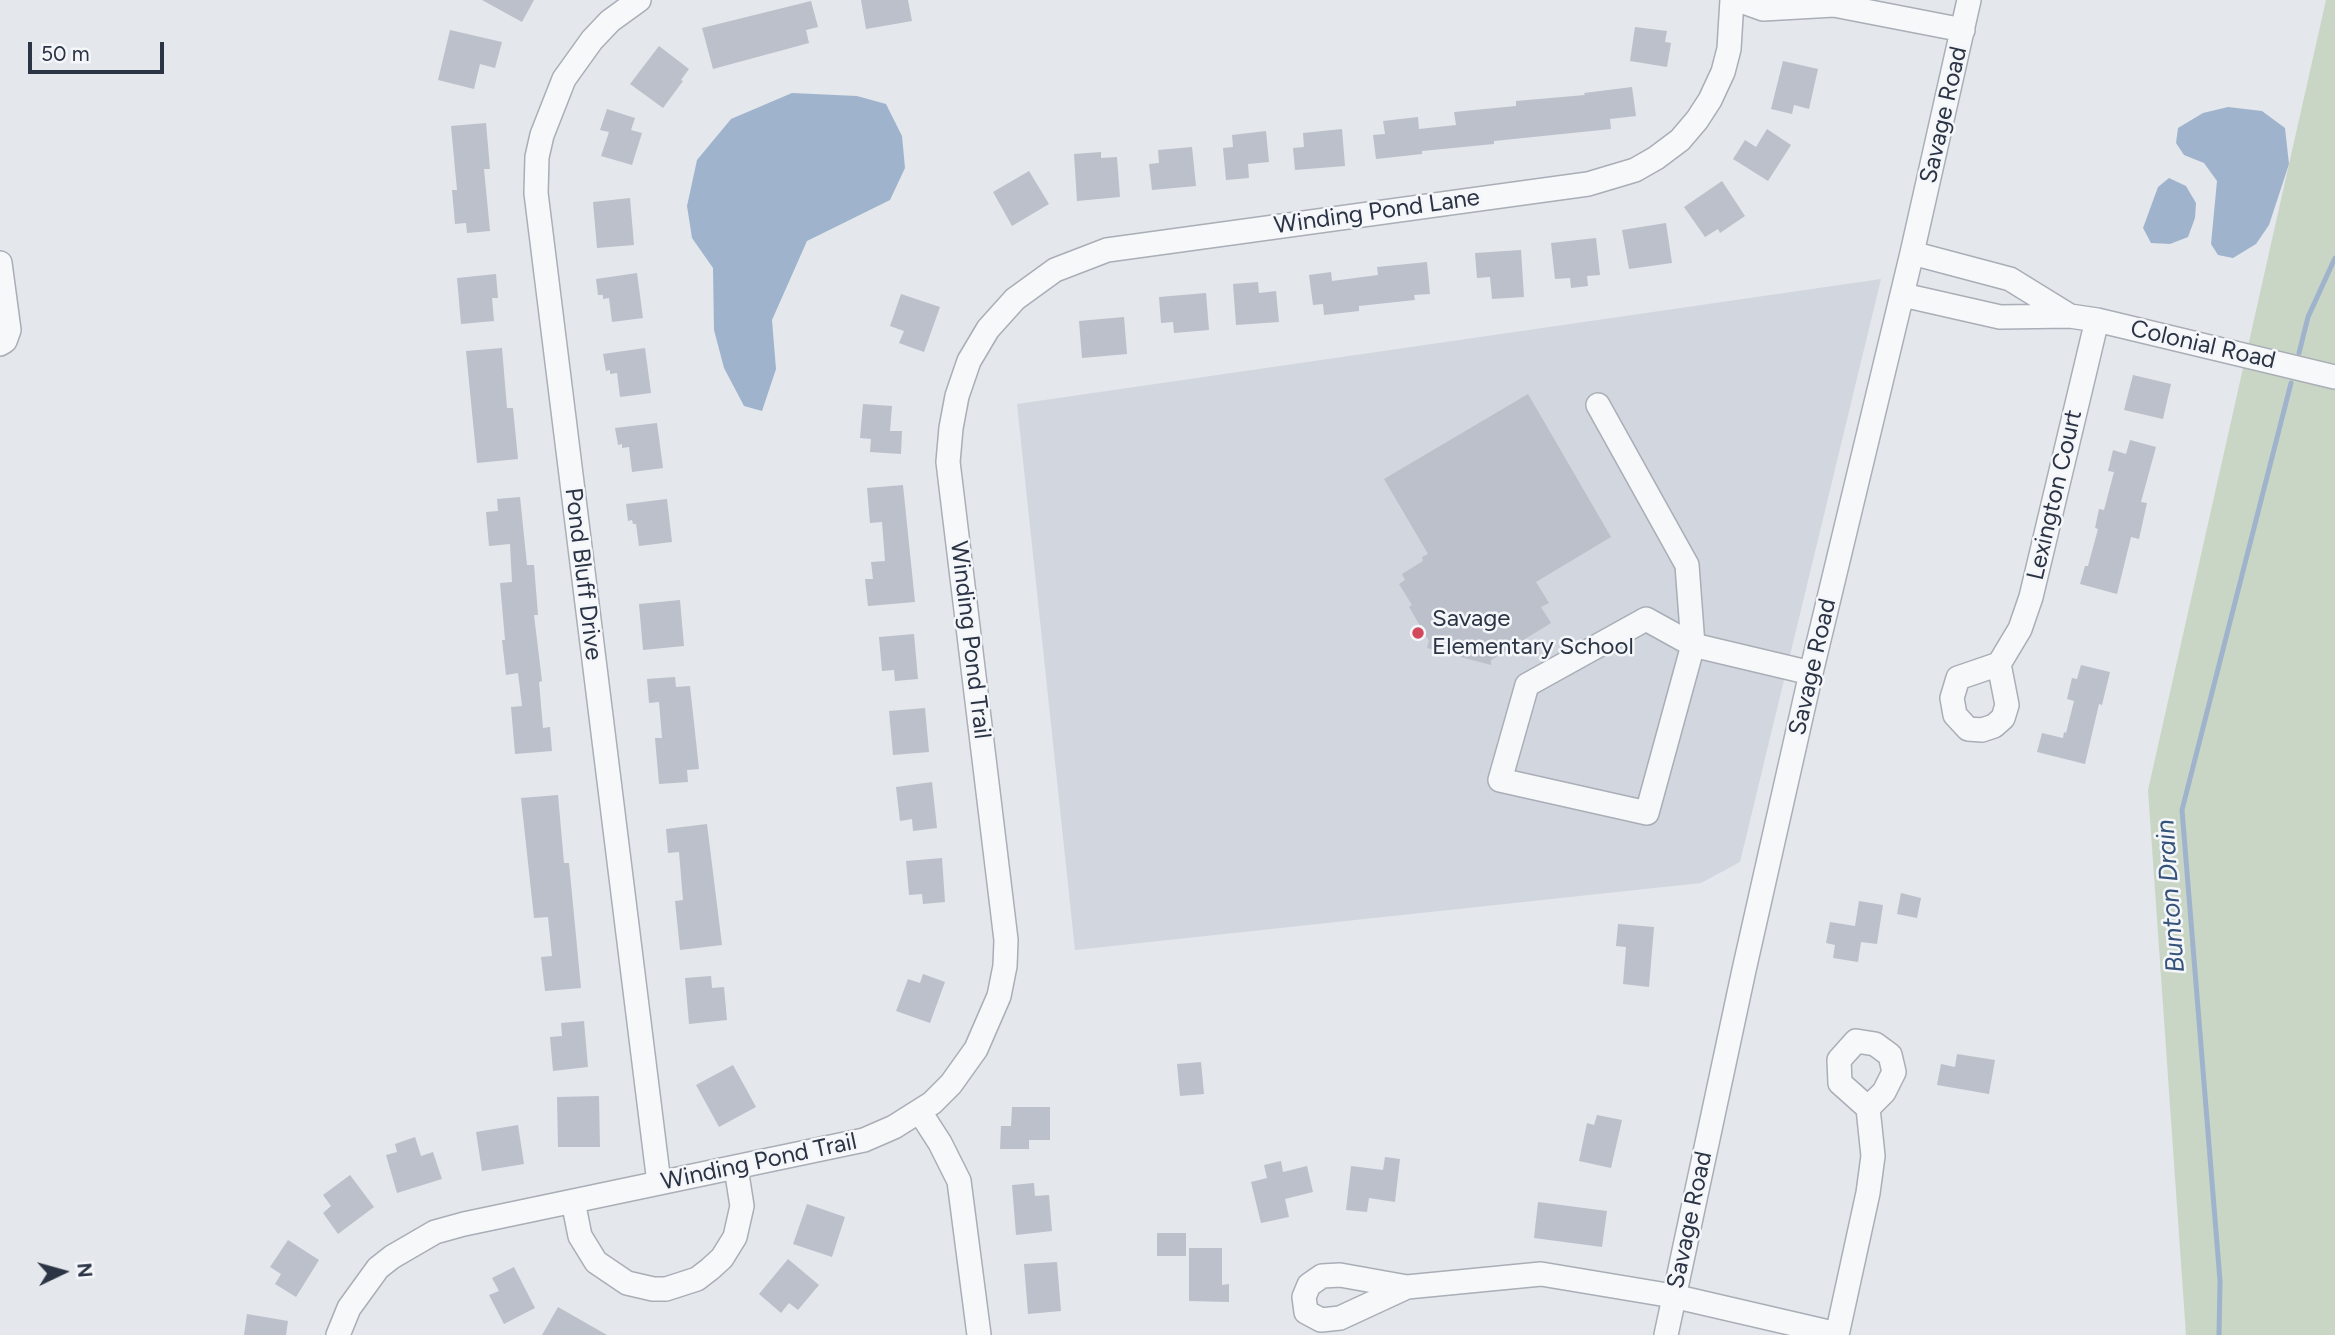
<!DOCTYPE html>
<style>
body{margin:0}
#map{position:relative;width:2335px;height:1335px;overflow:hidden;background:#e4e7ec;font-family:Figtree,sans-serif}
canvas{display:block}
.north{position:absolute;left:28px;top:1237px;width:70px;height:70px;-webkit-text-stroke:5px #f4f6f9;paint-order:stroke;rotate:85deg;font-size:19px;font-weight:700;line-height:28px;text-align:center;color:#2b3445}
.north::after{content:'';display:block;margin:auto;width:24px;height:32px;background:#2b3445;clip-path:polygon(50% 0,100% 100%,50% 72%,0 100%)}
.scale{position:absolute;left:28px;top:42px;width:136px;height:32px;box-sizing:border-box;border:4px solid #2b3445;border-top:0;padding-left:9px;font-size:21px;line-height:24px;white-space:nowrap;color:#2b3445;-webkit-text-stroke:5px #f4f6f9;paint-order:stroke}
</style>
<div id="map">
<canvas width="2335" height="1335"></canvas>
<div class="north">N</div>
<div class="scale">50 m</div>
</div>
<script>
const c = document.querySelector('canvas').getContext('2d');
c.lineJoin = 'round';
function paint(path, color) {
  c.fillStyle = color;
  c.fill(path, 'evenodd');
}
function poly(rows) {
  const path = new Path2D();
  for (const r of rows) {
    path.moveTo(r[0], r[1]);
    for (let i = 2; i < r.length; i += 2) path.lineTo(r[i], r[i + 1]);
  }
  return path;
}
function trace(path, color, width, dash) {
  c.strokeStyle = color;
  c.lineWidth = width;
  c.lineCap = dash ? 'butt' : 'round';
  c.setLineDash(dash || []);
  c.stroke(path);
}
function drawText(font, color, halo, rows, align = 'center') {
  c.font = font + ' Figtree,sans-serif';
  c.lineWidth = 5;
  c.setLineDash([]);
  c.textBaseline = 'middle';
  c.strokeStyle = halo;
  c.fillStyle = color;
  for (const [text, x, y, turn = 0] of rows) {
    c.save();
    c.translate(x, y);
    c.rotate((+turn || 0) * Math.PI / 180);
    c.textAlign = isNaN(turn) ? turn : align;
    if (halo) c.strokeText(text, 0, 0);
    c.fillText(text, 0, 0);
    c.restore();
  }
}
const built = poly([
 [1881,279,1740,862,1701,883,1075,950,1017,404]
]);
const green = poly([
 [2326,0,2335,0,2335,1335,2186,1335,2148,790]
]);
const water = poly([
 [792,93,857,96,886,104,902,136,905,168,890,200,807,241,772,320,776,369,762,411,744,406,724,368,714,330,713,268,692,238,687,206,697,160,731,119],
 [2228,107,2262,111,2285,128,2289,164,2269,225,2256,244,2233,258,2218,255,2211,244,2217,181,2204,163,2184,155,2176,143,2178,128,2203,113],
 [2169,178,2186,186,2196,203,2195,218,2188,237,2170,244,2151,243,2143,228,2158,187]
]);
const stream = poly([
 [2299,353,2308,317,2335,258],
 [2219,1335,2220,1281,2182,810,2291,383]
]);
const building = poly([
 [482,0,534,0,522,22],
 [861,0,908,0,912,21,866,29],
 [811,1,818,27,806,30,809,43,713,69,702,28],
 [1635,27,1667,31,1665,42,1671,43,1667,67,1630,61],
 [450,30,502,42,495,68,480,64,474,89,438,80],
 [659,46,689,69,681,80,683,81,663,108,630,84],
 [1783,61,1818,69,1809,109,1794,105,1792,114,1771,109],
 [1632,87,1636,116,1610,119,1611,129,1494,141,1494,144,1422,151,1422,154,1376,159,1373,135,1385,134,1383,121,1418,117,1419,129,1456,125,1454,112,1516,106,1516,101,1585,95,1584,93],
 [607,109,635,118,631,130,642,133,632,165,601,156,609,132,600,130],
 [486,123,490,169,484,169,490,231,467,233,466,223,455,224,452,190,457,190,451,126],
 [1342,129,1345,166,1295,170,1293,148,1304,147,1303,133],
 [1767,129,1791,145,1768,181,1733,159,1745,140,1756,147],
 [1266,131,1269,162,1248,164,1249,178,1226,180,1223,148,1233,147,1232,135],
 [1192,147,1196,186,1152,190,1149,164,1159,163,1158,150],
 [1101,152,1101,158,1117,157,1120,197,1077,201,1074,154],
 [1029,171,1049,204,1012,226,993,192],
 [1722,181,1745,216,1720,233,1718,229,1705,237,1684,207],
 [630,198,634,245,597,248,593,202],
 [1666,223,1672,263,1629,269,1622,230],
 [1596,238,1600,275,1587,276,1588,286,1571,288,1570,278,1555,279,1551,243],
 [1521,250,1524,297,1492,299,1490,277,1477,278,1475,253],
 [1427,262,1430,294,1414,295,1415,300,1359,306,1359,311,1324,315,1323,304,1313,305,1309,275,1331,272,1332,281,1378,275,1377,267],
 [637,273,643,318,612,322,609,298,603,299,603,295,598,295,596,279],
 [496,274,498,298,492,298,494,321,461,324,457,278],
 [1258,282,1259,293,1276,291,1279,322,1236,325,1233,284],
 [1206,293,1209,330,1174,333,1173,322,1161,323,1159,297],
 [901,294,940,307,924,352,899,343,904,331,890,326],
 [1124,317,1127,354,1082,358,1079,321],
 [502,348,507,408,513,408,518,459,477,463,466,351],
 [645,348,651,393,620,397,617,373,610,374,610,370,606,371,603,354],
 [2133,375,2171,384,2163,419,2124,410],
 [1528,394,1611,537,1536,582,1549,603,1541,607,1551,623,1491,660,1491,665,1427,648,1429,641,1409,607,1412,605,1399,584,1405,580,1402,574,1423,561,1422,557,1428,554,1384,479],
 [863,404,892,406,890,431,902,431,901,454,870,452,871,439,860,438],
 [657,423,663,468,632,472,629,447,622,448,622,444,618,445,615,428],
 [2130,440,2156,447,2141,502,2147,503,2139,539,2131,537,2117,594,2080,584,2085,566,2088,566,2098,529,2095,528,2099,509,2104,510,2114,472,2108,471,2113,450,2126,454],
 [903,485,915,602,868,606,865,579,873,579,871,562,885,561,882,522,870,523,867,488],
 [520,497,527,565,534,565,538,615,534,615,542,681,539,682,543,728,550,727,552,751,515,754,511,707,522,706,518,673,506,675,502,640,505,640,500,583,512,582,510,544,489,546,486,512,498,511,497,499],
 [667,499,672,542,639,546,636,524,633,524,632,520,628,521,626,504],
 [680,600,684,646,643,650,639,604],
 [914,634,918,679,895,681,894,670,882,671,879,637],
 [2081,665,2110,672,2102,705,2099,704,2085,764,2037,752,2042,733,2063,738,2064,732,2066,733,2074,701,2067,699,2072,678,2077,679],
 [675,677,676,687,690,686,699,769,687,770,688,782,659,784,655,738,662,738,659,702,649,703,647,679],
 [925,708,929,752,893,755,889,711],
 [932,782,937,828,913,831,912,819,900,821,896,787],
 [558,795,564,863,569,863,581,988,545,991,541,957,552,956,548,917,534,918,521,798],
 [707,824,722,945,680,950,675,901,683,900,679,852,668,853,666,829],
 [942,858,945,902,923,904,922,894,909,895,906,861],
 [1901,893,1921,898,1917,918,1897,914],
 [1859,901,1883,905,1877,944,1861,942,1858,962,1833,958,1835,945,1826,943,1830,922,1855,926],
 [1618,924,1654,927,1649,987,1623,984,1626,947,1616,946],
 [923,974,945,982,930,1023,896,1011,908,979,920,983],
 [711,976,712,988,724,987,727,1020,689,1024,685,978],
 [584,1021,588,1067,553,1071,550,1037,562,1036,561,1023],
 [1957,1054,1995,1060,1989,1094,1937,1085,1941,1064,1955,1067],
 [1201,1062,1204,1094,1180,1096,1177,1064],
 [733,1065,756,1107,719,1127,696,1085],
 [599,1096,600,1147,558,1147,557,1097],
 [1012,1107,1050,1107,1050,1140,1029,1140,1029,1149,1000,1149,1001,1126,1011,1126],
 [1597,1115,1622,1120,1611,1168,1579,1161,1587,1123,1594,1125],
 [518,1125,524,1164,482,1171,476,1132],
 [415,1137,421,1156,433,1152,442,1179,397,1193,386,1155,397,1152,395,1144],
 [1385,1157,1400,1159,1395,1202,1369,1198,1367,1212,1346,1210,1351,1166,1383,1170],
 [1281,1161,1283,1172,1307,1166,1313,1192,1285,1199,1289,1217,1261,1223,1251,1182,1267,1178,1264,1165],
 [350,1175,374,1207,338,1234,323,1213,331,1206,323,1195],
 [1034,1183,1035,1196,1049,1195,1052,1231,1016,1235,1012,1185],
 [1538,1202,1607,1211,1602,1247,1534,1238],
 [807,1204,845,1217,832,1257,793,1244],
 [1157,1233,1186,1233,1186,1256,1157,1256],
 [288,1240,319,1260,296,1297,275,1284,281,1274,270,1267],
 [1189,1248,1222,1248,1222,1285,1229,1284,1229,1302,1189,1301],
 [788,1259,819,1285,798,1310,789,1303,781,1313,759,1294],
 [1057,1262,1061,1311,1028,1314,1024,1264],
 [514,1267,535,1308,504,1324,489,1295,499,1291,492,1278],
 [558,1307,607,1335,542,1335],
 [247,1314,288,1321,286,1335,244,1335]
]);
const minor = poly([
 [639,0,610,21,592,40,564,79,542,135,537,157,536,193,659,1183],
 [1738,0,1763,9,1834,5,1963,30],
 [1912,253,2010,279,2070,316],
 [0,263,9,330,5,341,0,344],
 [1903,295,2000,317,2070,316,2097,320,2335,377],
 [1598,405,1687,565,1693,645,1647,813,1500,780,1527,685,1646,619,1693,645,1811,673],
 [1999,664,2007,705,2003,718,1994,726,1982,730,1968,729,1955,715,1952,698,1958,678,1999,664,2020,629,2031,597,2097,320],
 [920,1112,940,1143,959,1181,979,1335],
 [573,1201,580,1236,596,1262,627,1283,653,1289,666,1289,697,1279,710,1269,722,1258,735,1237,742,1206,736,1168],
 [1407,1287,1340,1275,1322,1276,1309,1285,1304,1297,1306,1312,1321,1320,1340,1318,1407,1287,1541,1274,1673,1296,1837,1334],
 [338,1335,349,1308,378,1268,392,1257,435,1232,464,1224,864,1140,894,1127,932,1103,951,1084,976,1049,999,996,1005,966,1006,940,948,462,951,428,957,396,969,361,988,329,1015,299,1055,270,1107,250,1588,184,1635,170,1656,158,1680,140,1697,120,1710,100,1723,72,1729,49,1732,0],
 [1666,1335,1744,970,1811,673,1912,253,1969,0],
 [1837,1335,1868,1193,1873,1156,1868,1108,1840,1083,1839,1060,1856,1041,1875,1044,1890,1055,1894,1072,1884,1092,1868,1108]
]);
const markers = [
 [1418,633,7,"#d1495b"]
];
const streetNames = [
 ["Savage Road",1944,115,-77],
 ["Winding Pond Lane",1377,212,-8],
 ["Colonial Road",2203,345,13],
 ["Lexington Court",2055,495,-77],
 ["Pond Bluff Drive",583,574,83],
 ["Winding Pond Trail",970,640,83],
 ["Savage Road",1813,667,-77],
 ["Winding Pond Trail",759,1162,-12],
 ["Savage Road",1690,1220,-78]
];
const poiNames = [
 ["Savage",1432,619],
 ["Elementary School",1432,647]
];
const waterNames = [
 ["Bunton Drain",2171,896,-94]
];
paint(built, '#d2d6de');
paint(green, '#c9d6c5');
paint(water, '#9fb4cc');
trace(stream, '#9fb4cc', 5);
paint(building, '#bbc0ca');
trace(minor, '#a9aeb7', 26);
trace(minor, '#f7f8fa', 23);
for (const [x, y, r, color] of markers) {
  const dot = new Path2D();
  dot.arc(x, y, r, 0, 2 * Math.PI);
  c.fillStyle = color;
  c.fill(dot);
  trace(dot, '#f4f6f9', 2.5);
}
drawText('24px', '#2b3445', '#f4f6f9', streetNames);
drawText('24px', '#2b3445', '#f4f6f9', poiNames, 'left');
drawText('italic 26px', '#34527a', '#f4f6f9', waterNames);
</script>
